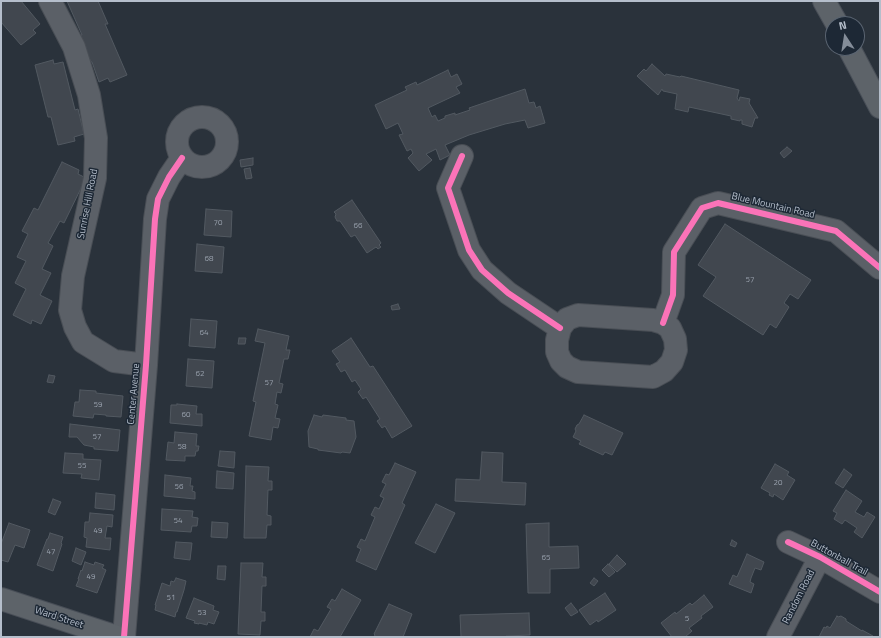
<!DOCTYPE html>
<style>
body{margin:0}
#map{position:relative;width:881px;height:638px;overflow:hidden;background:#2a323b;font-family:"Titillium Web",sans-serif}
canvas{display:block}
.frame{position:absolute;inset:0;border:2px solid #b5becb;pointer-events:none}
.north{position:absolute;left:825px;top:16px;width:40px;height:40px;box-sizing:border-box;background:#1d2835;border:1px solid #5a6471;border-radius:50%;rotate:348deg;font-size:11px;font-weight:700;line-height:16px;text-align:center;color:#b5becb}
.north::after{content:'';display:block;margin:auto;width:14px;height:18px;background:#848d99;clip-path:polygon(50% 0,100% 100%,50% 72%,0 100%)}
</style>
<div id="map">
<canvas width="881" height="638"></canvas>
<div class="frame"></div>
<div class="north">N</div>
</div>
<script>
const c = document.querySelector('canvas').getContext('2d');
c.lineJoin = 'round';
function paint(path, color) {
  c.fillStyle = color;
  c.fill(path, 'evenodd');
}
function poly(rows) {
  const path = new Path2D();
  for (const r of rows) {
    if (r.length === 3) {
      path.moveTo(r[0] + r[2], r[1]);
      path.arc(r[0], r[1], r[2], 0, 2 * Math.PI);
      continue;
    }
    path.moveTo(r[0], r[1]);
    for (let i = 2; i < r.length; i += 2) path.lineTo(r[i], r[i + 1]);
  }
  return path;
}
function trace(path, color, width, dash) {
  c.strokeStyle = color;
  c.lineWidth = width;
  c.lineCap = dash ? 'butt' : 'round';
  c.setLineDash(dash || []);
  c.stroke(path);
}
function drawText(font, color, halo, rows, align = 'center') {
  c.font = font + ' "Titillium Web",sans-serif';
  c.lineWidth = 3;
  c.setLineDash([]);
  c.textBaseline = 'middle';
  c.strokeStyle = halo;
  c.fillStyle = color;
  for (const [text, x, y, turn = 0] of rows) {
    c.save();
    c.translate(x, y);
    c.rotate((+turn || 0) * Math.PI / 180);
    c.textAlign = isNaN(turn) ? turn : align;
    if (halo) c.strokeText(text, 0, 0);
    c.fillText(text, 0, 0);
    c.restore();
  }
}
const building = poly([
 [1,1,21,1,40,24,33,30,36,33,21,45,1,22,1,1],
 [67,1,98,1,108,24,105,24,127,75,110,82,108,78,99,82,92,62,91,62,79,36,82,35,67,1],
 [53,60,54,64,63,62,75,110,78,109,84,134,74,137,75,141,58,145,51,117,48,117,35,65,53,60],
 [652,64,665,76,666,74,680,77,681,76,739,90,737,98,739,101,740,97,750,99,749,103,758,118,755,118,752,127,742,124,742,120,740,120,740,121,731,119,731,116,689,107,688,112,675,109,677,94,663,91,662,89,658,95,637,76,644,69,646,71,652,64],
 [448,70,451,77,457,74,462,84,456,87,460,93,428,108,432,117,435,115,438,121,445,118,445,116,455,113,455,115,470,110,469,108,525,89,529,103,534,102,536,108,540,106,545,123,528,128,525,120,505,124,469,135,445,145,450,155,440,160,436,149,426,154,432,160,419,171,408,158,413,153,411,149,407,151,399,135,403,134,398,123,386,129,375,105,407,90,405,87,416,82,417,85,448,70],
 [787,147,792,151,784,158,780,153,787,147],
 [253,158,253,165,241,167,240,160,253,158],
 [62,162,79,170,78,174,86,178,64,223,60,221,48,243,53,246,42,269,51,273,40,295,52,301,41,324,32,320,31,324,13,315,26,289,15,283,26,261,17,257,28,234,22,231,34,208,38,210,62,162],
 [250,168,252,178,246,179,244,169,250,168],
 [352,200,381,243,379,245,381,247,378,249,376,247,367,253,355,235,351,237,340,221,337,221,335,217,336,214,334,212,352,200],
 [206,209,232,211,231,237,204,235,206,209],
 [725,224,811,280,798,299,790,294,784,303,789,307,776,328,770,324,763,335,703,296,716,277,698,265,725,224],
 [197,244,224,247,222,273,195,271,197,244],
 [398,304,400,309,392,310,391,306,398,304],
 [191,319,217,321,215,348,189,346,191,319],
 [258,329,289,336,286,350,290,350,288,359,284,359,279,383,283,384,281,393,277,392,275,404,278,405,275,418,280,419,278,428,273,427,271,440,249,436,256,402,253,401,265,343,255,341,258,329],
 [239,338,246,338,245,344,238,344,239,338],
 [351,338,370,367,373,366,412,426,392,438,385,426,382,428,377,421,380,419,366,397,363,399,358,392,361,389,355,380,352,382,345,370,341,372,336,364,340,362,332,351,351,338],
 [188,359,214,361,212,388,186,386,188,359],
 [49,375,55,376,53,383,47,382,49,375],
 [80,390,96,391,96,393,123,396,121,417,106,416,106,415,94,414,93,418,73,416,75,402,79,402,80,390],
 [177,404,197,406,196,414,202,414,202,426,170,423,171,405,177,405,177,404],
 [314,415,322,417,323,415,346,418,346,420,354,421,356,437,350,453,342,452,341,453,318,450,318,449,309,447,308,431,314,415],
 [584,415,623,433,612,455,605,452,603,455,579,444,581,441,573,437,576,431,575,429,577,425,579,424,584,415],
 [70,424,120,430,118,451,94,449,94,447,84,445,77,437,69,437,70,424],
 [175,432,197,434,196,446,199,446,198,451,196,451,195,456,185,456,185,461,166,460,168,442,174,443,175,432],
 [220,451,235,452,234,468,218,466,220,451],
 [482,452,503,453,502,482,526,483,525,505,455,501,456,479,480,480,482,452],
 [65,453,83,454,83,459,101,460,99,480,81,478,82,474,63,473,65,453],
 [395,463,416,472,402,503,405,505,376,570,356,561,361,549,357,547,361,539,365,541,375,517,371,515,375,507,379,509,384,498,380,496,386,484,382,482,386,474,389,475,395,463],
 [775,464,789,472,787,475,795,480,783,500,774,494,773,497,769,495,770,493,761,488,775,464],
 [246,466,269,467,268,481,272,481,272,490,268,490,267,515,271,516,271,525,267,525,266,538,244,538,246,466],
 [844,469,852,475,843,488,835,483,844,469],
 [217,471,234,473,233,489,216,488,217,471],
 [165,475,191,478,190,486,193,486,192,491,195,492,195,499,164,496,165,475],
 [846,490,862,501,855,512,864,517,867,512,875,517,862,538,854,532,857,528,845,520,842,524,834,519,837,513,833,511,846,490],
 [96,493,115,495,114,510,95,508,96,493],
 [53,499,61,502,55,515,48,512,53,499],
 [436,504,455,513,435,553,415,543,436,504],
 [162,509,193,511,192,517,198,518,197,526,192,526,191,532,161,530,162,509],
 [90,513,113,515,112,527,107,526,105,538,111,538,110,550,86,547,87,538,84,537,85,522,89,522,90,513],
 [212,522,228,523,227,538,211,537,212,522],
 [9,523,30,530,24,548,15,545,8,562,1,560,1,544,9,523],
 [549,523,549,547,578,546,579,568,550,569,550,593,528,593,526,524,549,523],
 [50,533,63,537,61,543,62,544,53,571,37,565,47,539,48,539,50,533],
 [732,540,737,543,735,547,730,545,732,540],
 [176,542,192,543,190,560,174,558,176,542],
 [76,548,86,552,81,565,72,561,76,548],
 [747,554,764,562,761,570,755,568,751,578,750,582,754,584,751,593,729,584,733,575,737,577,747,554],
 [617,555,626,564,617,572,609,564,617,555],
 [85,562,94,565,95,562,104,565,102,568,106,570,97,593,76,586,79,579,78,579,81,570,82,571,85,562],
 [241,563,263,563,262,577,266,577,266,586,262,586,261,612,265,612,265,621,261,621,260,635,238,634,241,563],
 [608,564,615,572,609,577,602,570,608,564],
 [218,566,226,566,225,580,217,579,218,566],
 [176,578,186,581,184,590,177,612,176,612,175,617,155,610,156,605,155,605,162,583,170,586,171,581,174,582,176,578],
 [594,578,598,581,594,586,590,583,594,578],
 [342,589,361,600,340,637,310,637,314,629,318,631,331,609,327,607,332,599,335,601,342,589],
 [605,593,616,610,598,622,597,620,590,625,579,610,605,593],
 [704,595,713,607,701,616,702,618,689,628,692,631,685,637,672,637,661,623,675,612,676,614,690,603,692,605,704,595],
 [194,598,214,606,213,610,219,612,214,624,208,622,207,625,199,623,199,624,194,623,195,621,186,618,194,598],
 [571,603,578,612,571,616,565,608,571,603],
 [389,604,412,614,403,637,374,637,375,635,374,634,389,604],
 [529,613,530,635,506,636,506,637,461,637,460,615,529,613],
 [837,616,838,617,841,616,846,619,846,621,862,631,862,630,873,636,872,637,819,637,824,627,826,628,827,626,830,628,837,616]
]);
const minor = poly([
 [50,1,74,47,89,95,96,138,95,178,73,276,70,310,75,327,83,342,114,361,146,365],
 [202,142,25],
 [462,156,448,188,469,250,482,270,508,293,560,328],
 [578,315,653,320,663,323,670,328,675,339,676,350,672,362,664,371,653,377,578,372,567,367,561,361,557,352,557,340,560,328,567,319,578,315],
 [663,323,673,295,674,252,702,208,718,203,836,231,880,268],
 [788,542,820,557,880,592],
 [124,637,146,365,155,219,158,199,169,177,182,158],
 [778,637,820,557]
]);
const major = poly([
 [824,1,837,24],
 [849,48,880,107],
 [1,599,117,637]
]);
const cycleway = poly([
 [462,156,448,188,469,250,482,270,508,293,560,328],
 [663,323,673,295,674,252,702,208,718,203,836,231,880,268],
 [788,542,820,557,880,592],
 [124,637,146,365,155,219,158,199,169,177,182,158]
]);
const numberNames = [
 ["70",218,223],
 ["66",358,226],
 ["68",209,259],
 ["57",750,280],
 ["64",204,333],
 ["62",200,374],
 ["57",269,383],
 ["59",98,405],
 ["60",186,415],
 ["57",97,437],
 ["58",182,447],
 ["55",82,466],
 ["20",778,483],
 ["56",179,487],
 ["54",178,521],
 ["49",98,531],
 ["47",51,552],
 ["65",546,558],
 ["49",91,577],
 ["51",171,598],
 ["53",202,613],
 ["5",687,619]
];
const streetNames = [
 ["Sunrise Hill Road",88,204,-79],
 ["Blue Mountain Road",773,206,13],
 ["Center Avenue",134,394,-85],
 ["Buttonball Trail",839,558,29],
 ["Random Road",799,597,-63],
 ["Ward Street",59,618,18]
];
paint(building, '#41474f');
trace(building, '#525961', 1);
trace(minor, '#494e55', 24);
trace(major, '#484e57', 24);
trace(minor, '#5b6067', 22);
trace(major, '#5d6369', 22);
trace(cycleway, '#fb73b8', 6);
drawText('8px', '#98a0ac', null, numberNames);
drawText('10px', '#b5becb', '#1d2835', streetNames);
</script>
